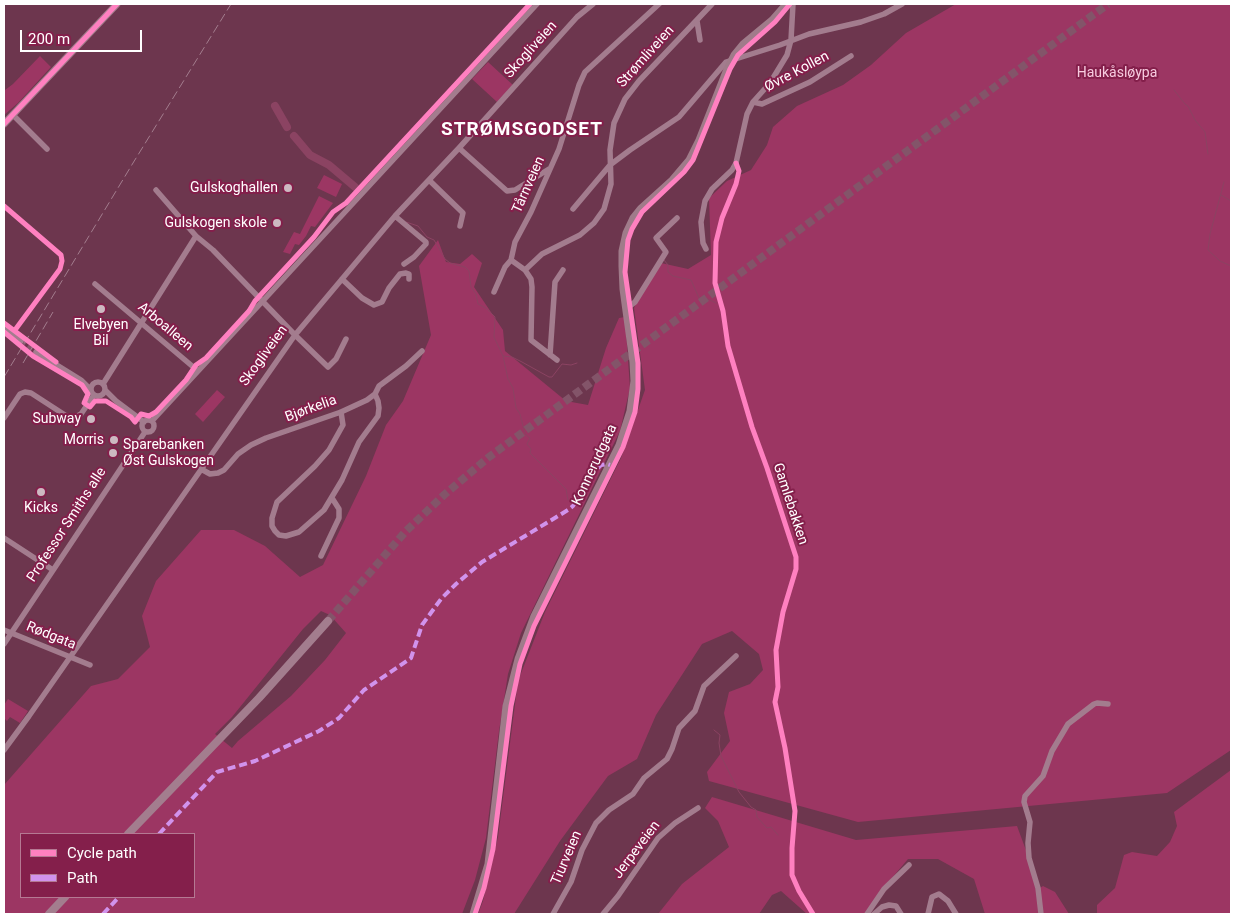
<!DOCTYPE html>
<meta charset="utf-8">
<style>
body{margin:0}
#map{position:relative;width:1235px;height:918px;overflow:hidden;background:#6d364e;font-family:Roboto,sans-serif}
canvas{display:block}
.frame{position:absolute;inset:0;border:5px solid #fff;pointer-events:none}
.legend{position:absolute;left:20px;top:833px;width:175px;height:65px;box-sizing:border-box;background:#841f4b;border:1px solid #b57993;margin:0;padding:6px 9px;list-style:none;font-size:15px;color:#fff}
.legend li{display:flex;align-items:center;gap:10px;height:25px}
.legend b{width:25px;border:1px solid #b57993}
.scale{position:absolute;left:20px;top:30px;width:122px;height:22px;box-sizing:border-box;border:2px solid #fff;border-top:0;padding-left:6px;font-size:15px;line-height:18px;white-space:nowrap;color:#fff;-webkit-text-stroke:4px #841f4b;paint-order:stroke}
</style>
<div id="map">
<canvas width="1235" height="918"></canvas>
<div class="frame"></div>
<ul class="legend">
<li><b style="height:6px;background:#ff80c0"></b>Cycle path</li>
<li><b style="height:6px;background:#d193ec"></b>Path</li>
</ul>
<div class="scale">200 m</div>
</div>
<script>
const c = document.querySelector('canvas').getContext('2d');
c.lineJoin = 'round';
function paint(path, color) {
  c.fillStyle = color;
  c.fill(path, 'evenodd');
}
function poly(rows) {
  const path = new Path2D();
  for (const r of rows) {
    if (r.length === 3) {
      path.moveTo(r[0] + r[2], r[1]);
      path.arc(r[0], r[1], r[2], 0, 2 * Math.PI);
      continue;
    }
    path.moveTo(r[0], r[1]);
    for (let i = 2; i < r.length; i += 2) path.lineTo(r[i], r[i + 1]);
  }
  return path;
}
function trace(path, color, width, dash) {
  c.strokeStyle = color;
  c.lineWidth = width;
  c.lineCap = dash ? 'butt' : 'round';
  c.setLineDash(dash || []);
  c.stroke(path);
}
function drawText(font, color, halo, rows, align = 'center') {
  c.font = font + ' Roboto,sans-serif';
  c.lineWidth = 4;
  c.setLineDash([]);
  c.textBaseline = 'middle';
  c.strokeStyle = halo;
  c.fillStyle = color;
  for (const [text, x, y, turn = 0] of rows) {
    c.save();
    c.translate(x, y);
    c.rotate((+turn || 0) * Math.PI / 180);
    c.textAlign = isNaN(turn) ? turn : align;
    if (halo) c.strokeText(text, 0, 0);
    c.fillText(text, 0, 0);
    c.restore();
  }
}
const green = poly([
 [956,4,1231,4,1231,750,1167,793,858,822,709,781,707,772,730,741,724,713,729,692,750,684,763,670,759,654,732,631,702,644,656,715,637,759,608,776,560,841,514,914,478,914,483,901,498,837,518,681,545,612,621,458,645,390,634,308,639,296,661,263,688,269,711,255,709,198,727,181,751,170,767,145,773,127,797,106,843,85,871,65,906,33],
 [40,56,51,67,18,103,4,115,4,89,5,90,13,84],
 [488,62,513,85,497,102,472,79],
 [324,175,342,184,336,197,317,188],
 [319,196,333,203,315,227,311,226,306,236,299,245,295,244,290,254,283,252,294,232,300,234],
 [438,240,446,262,460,264,472,254,482,263,474,287,503,330,505,351,566,401,588,405,606,348,619,318,625,317,630,388,620,431,521,633,508,674,499,731,486,838,475,880,462,914,4,914,4,785,91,686,118,679,150,647,142,616,156,581,201,530,234,530,265,546,300,577,323,565,366,476,386,425,403,401,431,335,419,266],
 [321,611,330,615,346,633,325,660,291,696,238,741,232,748,215,734,232,717,303,629],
 [21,834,194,834,194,897,21,897],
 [217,390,225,397,203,422,195,414],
 [8,699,28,711,20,723,10,717,7,721,4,718,4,705],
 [1231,770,1231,914,1097,914,1097,905,1115,888,1124,855,1132,852,1157,856,1170,842,1177,826,1174,812],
 [712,797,856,840,1017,826,1040,888,1043,886,1055,892,1069,914,985,914,974,879,938,859,908,859,881,891,866,914,807,914,781,891,772,895,759,914,658,914,682,884,729,847,718,821,705,808]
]);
const stream = poly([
 [1174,90,1185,104,1188,106,1195,120,1205,132,1208,154],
 [1224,182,1210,234,1208,250,1220,261,1231,266],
 [1221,195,1231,201],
 [406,222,418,226,427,237,434,240,445,259,450,263,465,267,469,271,471,287,476,294,478,304,486,308,495,317,494,337,503,356,512,357,522,362,549,377,552,377,562,364,571,365,577,363],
 [664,260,668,265,668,272,673,276,691,280,699,298,708,299,716,303],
 [503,356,508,379,513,388,516,408,520,414,525,434,530,438,527,444,531,449,530,453,566,489,568,500],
 [714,730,720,735,719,743,721,756,739,792,751,807,756,810,757,817,767,828,771,827,778,835]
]);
const river = poly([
 [275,106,287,127],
 [294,136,310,155,329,165,355,187]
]);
const minorTunnel = poly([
 [21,341,36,352]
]);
const highwayTunnel = poly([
 [328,621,405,532,444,495,489,457,1108,4]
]);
const minor = poly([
 [697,21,700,40],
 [753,102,762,104,810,82,851,56],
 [13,115,47,149],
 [459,148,507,191,515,190,549,169],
 [429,180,463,213,460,226],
 [156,190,196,236,213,250,295,335,328,367,336,359,346,339],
 [573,209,610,165,630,150,679,117,726,62,780,45,809,34,861,22,884,14,902,4],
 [395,216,426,242,426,244,414,257,404,264],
 [706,249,703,243,701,222,705,201,712,189,732,170,736,163,747,114,753,102,770,83,787,55,791,40,793,4],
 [525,270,542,254,580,235,594,223,604,209,611,184,610,150,614,123,625,99,639,81,712,4],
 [342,279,362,298,374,305,382,302,389,288,400,274,406,273,409,274,409,279],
 [95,284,198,371],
 [494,292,505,267,511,260],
 [626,309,635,302,666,252,656,238,677,218],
 [4,327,21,341],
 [36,352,81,380,91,390],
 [550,355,555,282,563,270],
 [557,360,531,340,532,287,531,279,525,270,511,260,515,242,531,212,559,149,579,85,585,72,659,4],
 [98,389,7],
 [103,384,196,236],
 [105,390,116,401,144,422],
 [341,412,343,425,329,450,315,466,277,502,272,518,272,526,275,531,279,535,286,536,299,532,324,510,342,480,359,442,378,416,379,408,378,401,375,394],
 [4,418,20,394,25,392,31,393,68,417,74,418,81,414,94,395],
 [148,426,6],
 [152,421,537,4],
 [201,469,210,474,218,473,224,470,238,454,251,445,266,438,341,412,367,400,375,394,379,386,406,366,422,351],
 [4,538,53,570],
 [321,556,339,518,339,509,332,498],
 [4,630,90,665],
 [4,644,145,432],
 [4,750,29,716,295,335,395,216,459,148,577,17,593,4],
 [553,914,571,882,582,850,596,823,609,810,633,794,644,778,667,759,672,749,679,728,695,711,704,686,736,656],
 [603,914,618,896,658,838,675,823,698,808],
 [867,914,884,889,909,865],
 [874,914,882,907,889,905,896,906,901,914],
 [928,914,932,897,939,894,948,901,956,914],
 [1041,914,1038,888,1029,858,1028,843,1030,822,1024,802,1025,796,1043,776,1052,751,1068,724,1094,704,1097,703,1108,704]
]);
const major = poly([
 [4,124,117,4],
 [473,914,488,864,506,706,518,659,534,616,619,445,630,411,634,381,633,362,623,289,622,266,622,251,626,233,633,218,641,208,672,180,689,160,699,140,727,69,734,55,743,44,772,20,786,4]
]);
const highway = poly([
 [128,834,259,698,328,621],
 [49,914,65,897]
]);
const rail = poly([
 [23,363,53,312],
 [4,377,133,163,231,4]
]);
const quiet = poly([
 [159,834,217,772,255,761,319,731,339,718,364,690,411,658,422,625,441,599,456,584,482,562,568,510,573,506,594,472,601,465,607,464,610,465],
 [103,914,119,897]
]);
const cycleway = poly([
 [4,124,117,4],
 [736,163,739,171,736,184,722,218,716,242,715,283,723,311,728,346,752,427,767,468,796,557,796,569,783,612,776,650,778,687,775,702,785,748,795,811,792,848,792,875,799,891,813,914],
 [4,206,61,255,62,261,60,269,15,330],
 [4,323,56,362],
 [4,332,33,356,82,385,88,394,84,403,90,407,95,401,106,401,131,417,135,422,141,414,149,416,156,412,186,380,196,365,206,358,249,311,255,301,314,237,333,212,346,203,530,4],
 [475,914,484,888,493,849,511,706,520,664,534,626,623,447,635,412,638,389,638,363,625,272,628,240,632,229,642,212,684,172,693,160,730,69,738,55,775,22,790,4]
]);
const markers = [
 [288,188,5,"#ccb9c1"],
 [277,223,5,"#ccb9c1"],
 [101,309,5,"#ccb9c1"],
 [91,419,5,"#ccb9c1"],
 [114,440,5,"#ccb9c1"],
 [113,453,5,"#ccb9c1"],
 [41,492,5,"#ccb9c1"]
];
const streetNames = [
 ["Skogliveien",531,50,-48],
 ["Strømliveien",646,57,-48],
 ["Øvre Kollen",797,72,-28],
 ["Tårnveien",529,185,-66],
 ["Arboalleen",165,327,40],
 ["Skogliveien",264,356,-54],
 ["Bjørkelia",311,409,-20],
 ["Konnerudgata",595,465,-65],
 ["Gamlebakken",790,504,72],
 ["Professor Smiths alle",67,525,-57],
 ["Rødgata",51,636,22],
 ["Jerpeveien",637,850,-53],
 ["Tiurveien",567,858,-67]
];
const parkNames = [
 ["Haukåsløypa",1117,73]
];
const poiNames = [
 ["Gulskoghallen",278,188],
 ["Gulskogen skole",267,223],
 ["Elvebyen",101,325,"center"],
 ["Bil",101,341,"center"],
 ["Subway",81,419],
 ["Morris",104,440],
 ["Sparebanken",123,445,"left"],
 ["Øst Gulskogen",123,461,"left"],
 ["Kicks",41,508,"center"]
];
const districtNames = [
 ["STRØMSGODSET",522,130]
];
paint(green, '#9c3663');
trace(stream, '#8b4362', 1);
trace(river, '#8b4362', 8);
trace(minorTunnel, '#835469', 5.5, [5.5, 3]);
trace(highwayTunnel, '#835469', 8, [8, 4]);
trace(minor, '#a37c8e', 5.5);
trace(major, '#a07b8a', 7);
trace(highway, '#a37d8e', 8);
trace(rail, '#a37d8e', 1, [9, 4]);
trace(quiet, '#d193ec', 4, [8, 4]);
trace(cycleway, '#ff80c0', 5);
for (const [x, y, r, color] of markers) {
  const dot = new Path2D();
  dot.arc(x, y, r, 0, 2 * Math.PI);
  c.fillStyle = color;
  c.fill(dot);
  trace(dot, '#841f4b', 2);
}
drawText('14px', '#fff', '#841f4b', streetNames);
drawText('14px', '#f7cbdf', '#841f4b', parkNames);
drawText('14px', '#fff', '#841f4b', poiNames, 'right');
c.letterSpacing = '1px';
drawText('bold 19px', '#fff', '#841f4b', districtNames);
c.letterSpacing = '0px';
</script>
